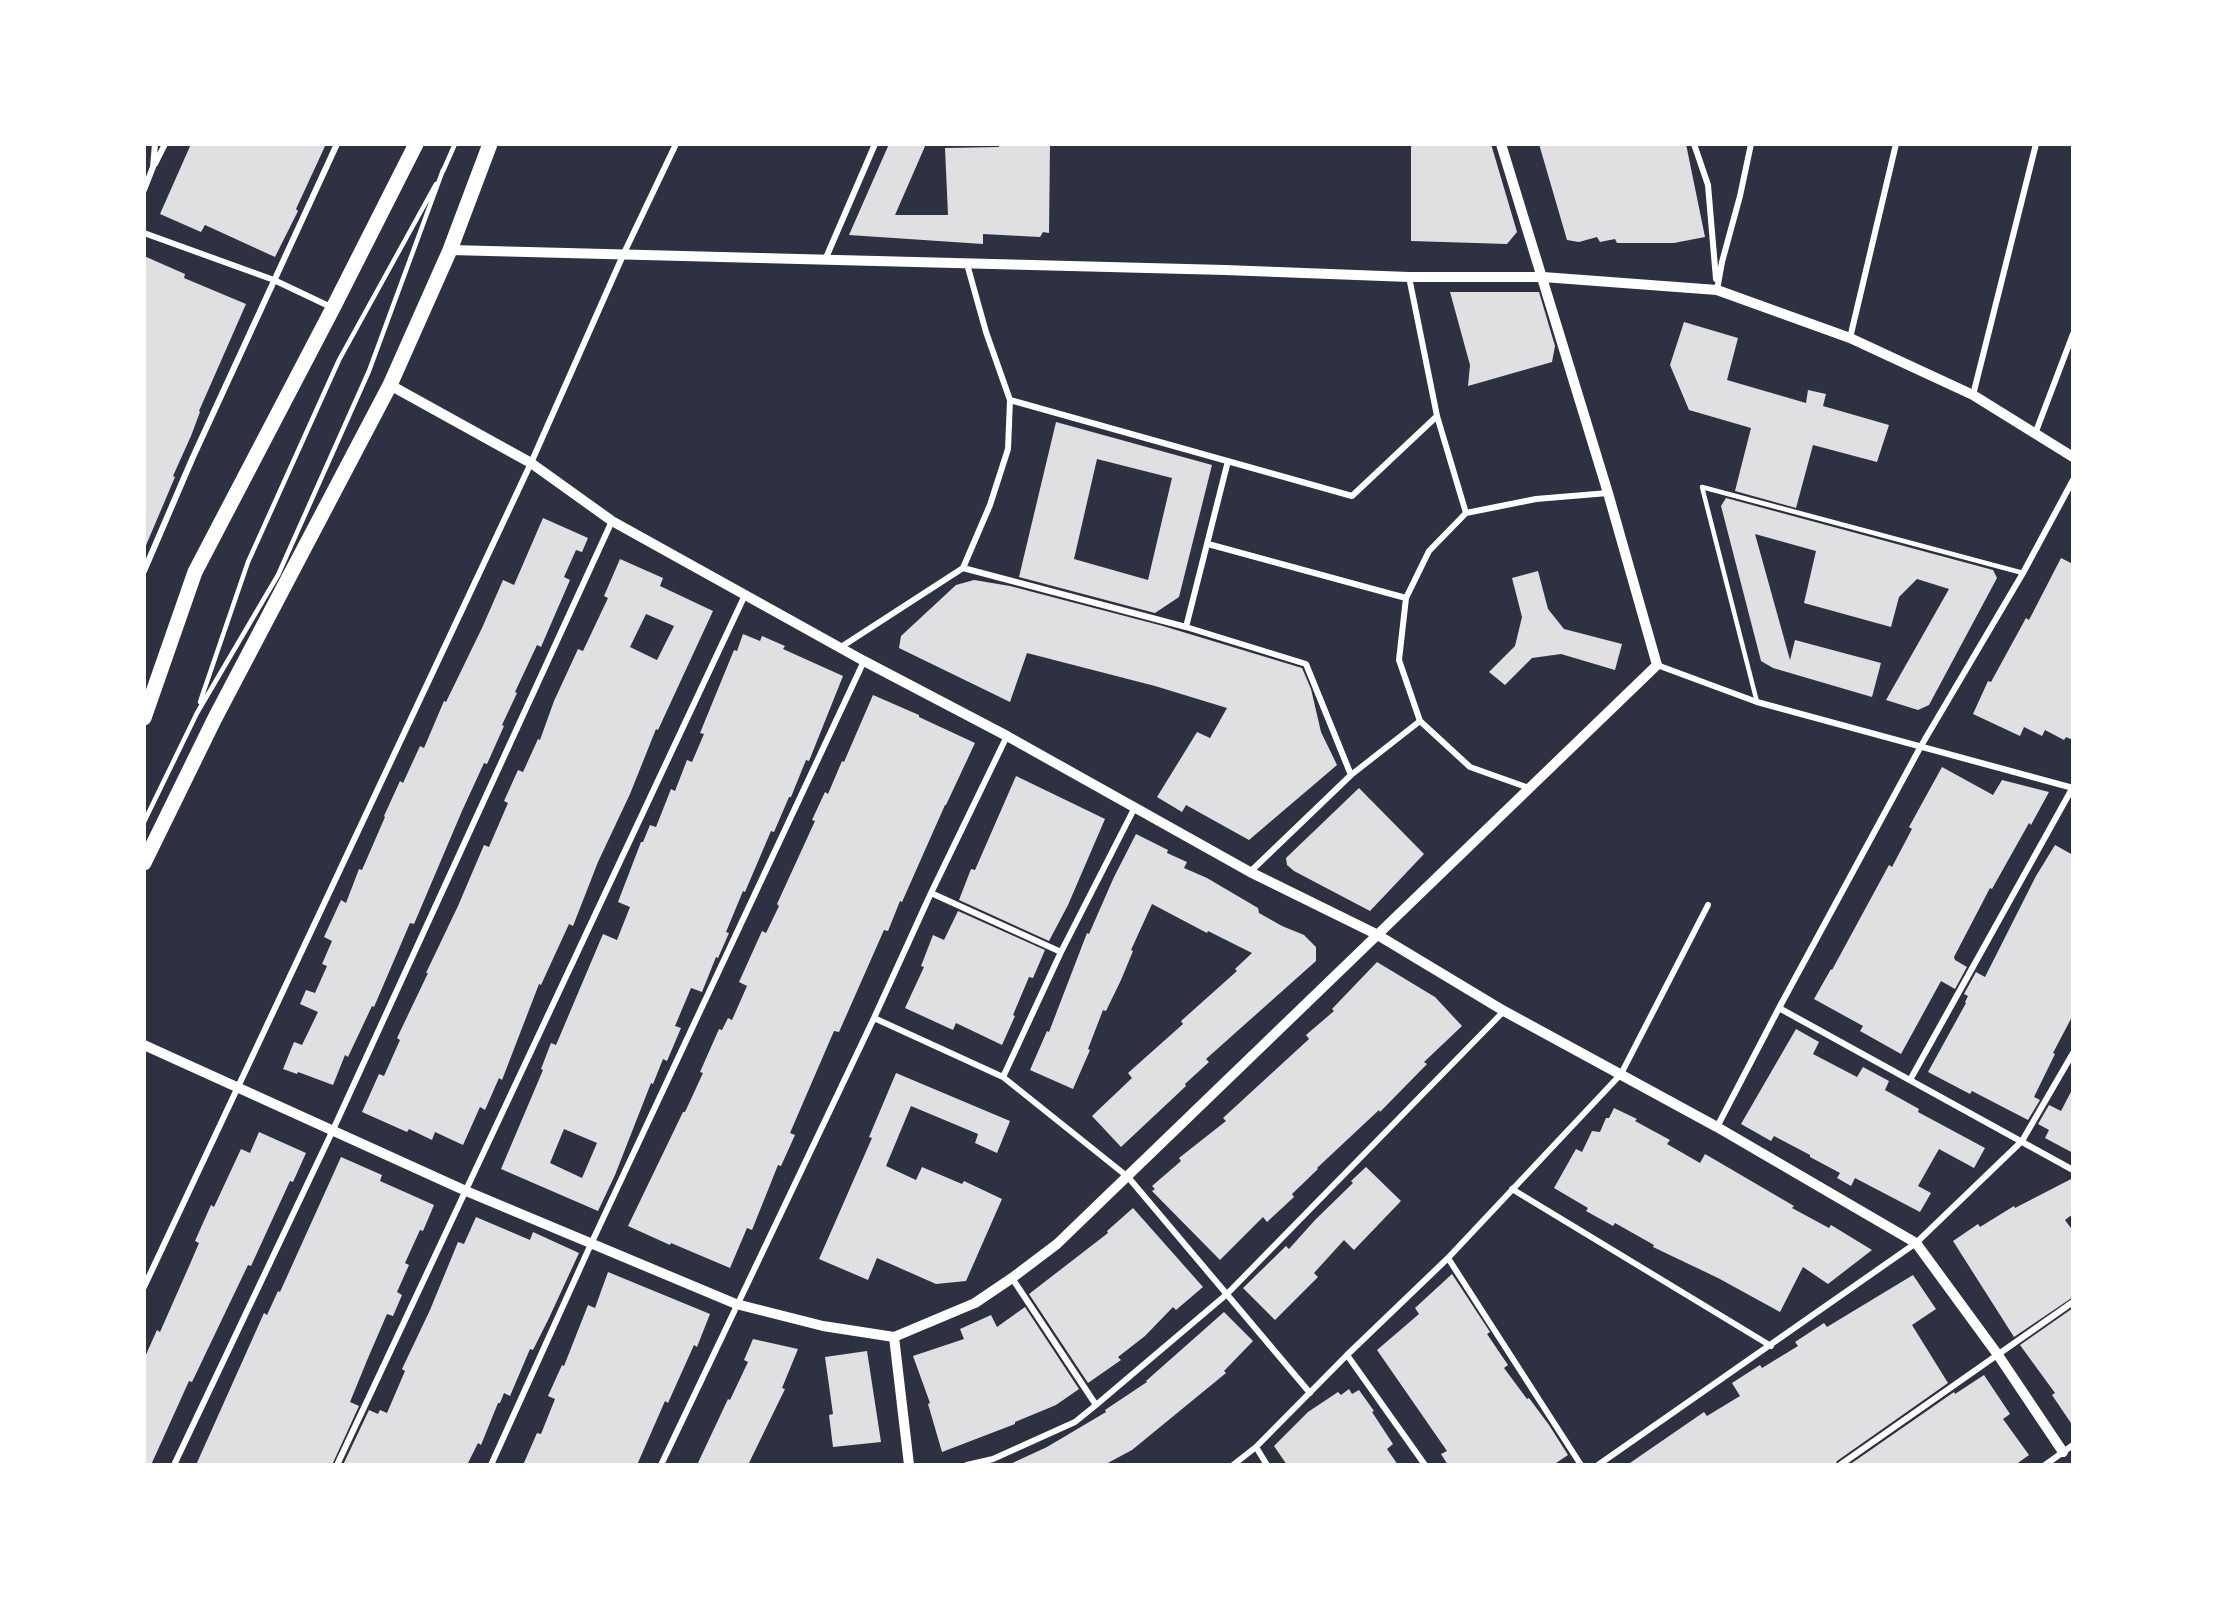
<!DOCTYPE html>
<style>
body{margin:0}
#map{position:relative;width:2217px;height:1609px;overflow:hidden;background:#2d3142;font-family:Karla,sans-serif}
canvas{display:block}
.frame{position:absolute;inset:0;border:146px solid #fff;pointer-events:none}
</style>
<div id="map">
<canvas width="2217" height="1609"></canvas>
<div class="frame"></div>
</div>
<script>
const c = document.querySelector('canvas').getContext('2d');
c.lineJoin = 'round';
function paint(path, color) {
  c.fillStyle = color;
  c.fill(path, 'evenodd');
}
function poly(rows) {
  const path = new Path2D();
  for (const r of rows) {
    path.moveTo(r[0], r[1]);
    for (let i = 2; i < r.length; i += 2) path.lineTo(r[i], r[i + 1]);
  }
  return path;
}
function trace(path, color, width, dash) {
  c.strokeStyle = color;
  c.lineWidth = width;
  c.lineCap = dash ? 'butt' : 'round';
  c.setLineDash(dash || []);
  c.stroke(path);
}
const building = poly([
 [191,144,326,144,296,209,298,211,275,257,205,225,201,232,160,214],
 [889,144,926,144,895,215,948,215,945,148,999,147,999,144,1050,144,1049,233,1043,232,1040,237,983,234,983,244,849,235],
 [1411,144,1491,144,1517,232,1507,244,1411,241],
 [1539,144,1686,144,1705,237,1674,243,1617,243,1615,239,1600,242,1597,237,1579,242,1567,240],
 [144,256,185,274,184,278,246,304,199,411,200,412,191,436,173,476,175,477,144,550],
 [1450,292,1539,292,1555,346,1552,362,1468,386,1470,365],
 [1684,322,1738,338,1727,380,1806,403,1808,390,1826,394,1823,406,1889,425,1877,462,1813,445,1796,508,1735,491,1751,428,1689,410,1670,365],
 [1056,422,1212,465,1179,597,1155,613,1019,577],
 [1097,459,1172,478,1148,580,1074,559],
 [1726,498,1993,570,1997,578,1929,705,1918,710,1886,700,1949,589,1917,579,1899,597,1891,627,1804,603,1816,551,1755,534,1790,660,1795,640,1881,663,1872,697,1773,668,1761,661,1721,506],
 [543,518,588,538,582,552,576,550,564,577,570,580,541,647,537,645,515,692,517,693,502,725,504,726,487,764,484,763,462,811,414,924,410,923,374,1007,372,1006,348,1057,345,1055,333,1085,298,1072,297,1074,283,1069,294,1042,302,1045,318,1012,300,1004,306,990,315,993,327,966,322,964,332,941,324,937,341,900,346,903,359,869,362,870,385,817,384,816,400,781,403,783,420,746,424,748,444,701,446,702,482,628,503,580,514,585],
 [2061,558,2073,564,2073,740,2066,737,2064,740,2045,730,2042,736,2024,727,2020,736,1973,714,1988,681,1991,682,2026,618,2029,620],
 [620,559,663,578,660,586,713,611,658,730,656,729,630,794,598,862,573,926,569,924,541,985,539,984,502,1080,499,1078,485,1110,480,1107,463,1145,435,1132,432,1140,409,1129,407,1132,362,1112,379,1074,384,1076,400,1040,397,1038,428,973,426,973,458,906,484,845,489,847,508,803,504,801,518,770,523,772,538,739,540,740,554,701,578,649,583,651,608,598,604,596],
 [646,614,674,626,657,660,630,647],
 [1538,571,1548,609,1564,629,1622,644,1615,670,1561,654,1532,658,1505,685,1489,672,1515,646,1522,617,1512,578],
 [974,580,1010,586,1163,626,1302,668,1311,689,1321,732,1337,765,1249,840,1186,805,1182,812,1157,797,1197,732,1210,738,1227,708,1155,686,1027,653,1010,702,899,648,901,636,956,585],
 [743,634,760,641,762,636,785,646,783,649,843,676,809,761,806,760,791,797,789,797,774,832,771,831,745,892,743,891,726,932,729,933,718,958,716,957,702,992,691,988,675,1026,681,1028,667,1061,663,1059,653,1084,651,1083,615,1175,598,1211,501,1169,543,1070,541,1069,551,1043,556,1045,603,934,617,940,630,907,618,902,641,842,643,842,650,825,656,827,671,789,675,791,687,760,692,762,704,734,700,733,734,650,737,651],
 [564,1129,597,1143,582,1178,550,1163],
 [873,695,919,715,919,717,975,743,946,805,945,805,902,902,900,901,888,931,884,930,839,1032,834,1031,790,1133,795,1135,781,1166,778,1165,752,1230,747,1228,730,1268,671,1243,670,1245,628,1226,683,1112,685,1112,703,1073,700,1072,719,1029,722,1030,728,1018,732,1020,747,986,739,982,762,931,766,933,779,906,777,904,815,821,812,820,825,792,828,794,842,761,844,762],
 [1942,767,1993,795,2002,780,2049,792,2031,825,2029,823,1992,889,1990,888,1954,957,1955,960,1967,967,1955,989,1941,981,1901,1054,1860,1031,1863,1026,1814,999,1831,969,1832,970,1889,865,1892,867,1912,829,1909,827],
 [1016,776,1105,819,1068,905,1049,941,959,900,971,869,975,870],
 [1359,788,1424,854,1370,911,1294,871,1287,865,1286,858],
 [1136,834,1168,850,1167,853,1187,862,1184,868,1207,878,1258,908,1259,913,1282,926,1304,935,1316,947,1316,961,1206,1059,1209,1062,1185,1084,1186,1086,1121,1147,1092,1116,1132,1078,1128,1073,1183,1024,1181,1021,1237,971,1235,969,1252,953,1208,931,1207,933,1152,904,1131,950,1133,951,1121,980,1106,1011,1103,1010,1088,1049,1090,1050,1073,1089,1030,1070,1047,1031,1049,1032,1087,933,1089,934,1114,877],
 [2055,845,2073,855,2073,1015,2053,1053,2055,1054,2034,1097,2040,1100,2028,1120,1972,1091,1970,1094,1928,1072,1966,1003,1965,1002,1968,996,1964,994,1976,972,1985,977,2036,876],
 [958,911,1045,950,1033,978,1029,977,1013,1015,1015,1016,1002,1045,956,1023,953,1030,905,1008,924,967,921,966,933,935,944,940],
 [1377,962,1435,997,1462,1026,1424,1062,1427,1064,1380,1112,1379,1110,1317,1168,1318,1169,1292,1194,1294,1197,1267,1222,1263,1217,1220,1260,1152,1191,1155,1189,1152,1186,1181,1161,1179,1158,1226,1121,1223,1118,1309,1039,1306,1035,1334,1011,1332,1009],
 [1796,1029,1819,1042,1813,1054,1857,1077,1863,1067,1889,1081,1885,1090,1919,1109,1918,1112,1985,1148,1974,1168,1939,1149,1918,1186,1931,1193,1920,1212,1855,1178,1851,1186,1837,1178,1840,1173,1810,1157,1810,1155,1774,1136,1771,1141,1741,1124],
 [896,1073,1010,1121,997,1153,975,1143,978,1134,911,1106,886,1166,916,1180,922,1167,962,1184,964,1181,1002,1199,966,1281,936,1284,877,1258,868,1280,819,1259,872,1138,869,1137],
 [2073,1088,2073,1153,2045,1138,2049,1130,2038,1124,2049,1105,2061,1111],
 [1614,1108,1637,1119,1635,1121,1670,1140,1667,1144,1700,1163,1705,1154,1794,1206,1792,1208,1829,1228,1831,1225,1872,1250,1828,1284,1803,1267,1780,1312,1718,1278,1653,1247,1654,1245,1615,1223,1613,1226,1586,1211,1588,1208,1554,1188,1576,1149,1582,1152,1592,1131,1600,1132,1606,1118,1609,1118],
 [259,1132,306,1153,293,1182,290,1181,251,1266,248,1265,192,1382,189,1381,151,1465,144,1465,144,1359,157,1330,160,1332,190,1264,199,1243,195,1241,211,1205,214,1207,241,1149,250,1153],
 [341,1157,382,1175,380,1181,434,1205,423,1231,420,1230,405,1263,409,1265,397,1292,402,1295,393,1316,387,1314,368,1358,350,1402,359,1406,332,1465,196,1465,264,1313,267,1315,278,1291,280,1292],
 [1366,1167,1401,1201,1354,1250,1344,1240,1314,1273,1318,1277,1275,1320,1243,1288,1286,1246,1289,1249,1315,1220,1353,1183,1351,1181],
 [2073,1178,2073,1214,2065,1220,2073,1231,2073,1297,2014,1337,1953,1241,1978,1224,1980,1227,2014,1206,2015,1208],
 [1133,1208,1203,1287,1176,1310,1173,1307,1145,1336,1118,1357,1121,1360,1088,1383,1029,1294,1108,1233,1107,1231],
 [476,1217,530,1240,533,1232,579,1253,549,1318,533,1350,530,1349,510,1396,504,1393,500,1403,498,1403,481,1445,478,1443,467,1465,343,1465,369,1410,378,1414,380,1410,387,1413,405,1371,402,1369,430,1310,458,1242,464,1244],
 [608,1272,710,1314,697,1347,694,1345,668,1403,665,1401,637,1465,523,1465,537,1433,541,1434,555,1399,548,1396,562,1365,564,1366,588,1305,595,1308],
 [1452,1274,1490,1332,1487,1334,1508,1365,1504,1368,1527,1399,1529,1398,1549,1425,1568,1455,1553,1465,1448,1465,1441,1454,1447,1451,1377,1350,1419,1314,1415,1308],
 [1913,1275,1936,1309,1912,1325,1948,1383,1837,1461,1835,1465,1627,1465,1704,1412,1707,1416,1740,1396,1732,1383,1760,1365,1762,1368,1798,1346,1795,1342,1824,1323,1827,1327],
 [1025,1307,1079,1389,1056,1405,1015,1422,1015,1424,942,1452,928,1404,930,1403,913,1356,964,1339,960,1329,991,1315,997,1327],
 [2073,1308,2073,1426,2052,1395,2055,1393,2020,1345],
 [1224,1312,1253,1341,1224,1371,1226,1373,1132,1450,1104,1465,1008,1465,1047,1447,1106,1412,1105,1410,1147,1382,1146,1381],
 [753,1339,798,1349,782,1388,785,1389,748,1465,697,1465,728,1399,730,1400,748,1362,744,1360],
 [867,1351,881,1442,833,1447,829,1415,833,1414,825,1357],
 [1984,1375,2010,1414,2003,1419,2029,1455,2015,1465,1849,1465,1954,1392,1955,1394],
 [1349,1389,1352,1394,1359,1390,1374,1411,1372,1412,1393,1444,1387,1449,1398,1465,1287,1465,1274,1446,1308,1412,1338,1392,1341,1395]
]);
const service = poly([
 [443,171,455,144],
 [200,702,248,562,339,360,436,184],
 [1757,702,1702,487,2023,573],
 [144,822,197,713,278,575,369,371,443,170]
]);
const minor = poly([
 [1694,144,1708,185,1716,279],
 [155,164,165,144],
 [144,190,153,167,155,144],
 [144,233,274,280,333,308],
 [825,260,875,144],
 [1409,277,1437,416,1466,513],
 [1717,290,1722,262,1740,196,1751,144],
 [1850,338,1896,144],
 [1973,395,2036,144],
 [1010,400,1352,496,1437,416],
 [2035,434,2073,334],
 [1208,544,1406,598],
 [963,568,1186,627,1306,664,1351,775],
 [144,571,193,457,337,144],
 [1186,627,1228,461],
 [841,647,963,568,990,505,1008,449,1010,400,986,332,967,264],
 [1657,665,1757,702,2073,788],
 [1529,788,1470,767,1420,721,1399,660,1406,598,1429,551,1466,513,1536,499,1608,493],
 [1250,872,1351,775,1420,721],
 [931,893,1061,952],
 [1779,1008,2073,1170],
 [874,1018,1003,1077,1128,1177,1310,1393],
 [1003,1077,1061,952,1135,807],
 [1910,1080,2073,787],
 [1717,1127,1779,1008,1921,746,2023,573,2073,480],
 [1512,1189,1771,1346],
 [1448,1258,1581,1465],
 [1012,1278,1096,1405],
 [144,1287,531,463,624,253,676,144],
 [1347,1355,1425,1465],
 [1256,1447,1267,1465],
 [174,1465,332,1132,612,521],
 [337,1465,745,595],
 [491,1465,591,1244,864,661],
 [661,1465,874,1018,931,893,1007,736],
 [967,1465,993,1459,1075,1422,1096,1405,1227,1294,1504,1011],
 [1233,1465,1256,1447,1347,1355,1448,1258,1621,1074,1708,905],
 [1598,1465,1916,1243,2022,1141,2073,1053],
 [1840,1465,2073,1302],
 [2045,1465,2073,1445]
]);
const tertiary = poly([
 [450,250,1225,270,1409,277,1543,277,1717,290,1850,338,1973,395,2073,457],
 [390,385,531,463,612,521,864,661,1007,736,1250,872,1376,934,1504,1011,1717,1127,1916,1243,1998,1355,2063,1452],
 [144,1045,466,1191,736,1304,823,1326,894,1337,975,1303,1012,1278,1057,1244,1657,665,1608,493,1501,144],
 [894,1337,909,1465]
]);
const primary = poly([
 [144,718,195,572,333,308,416,144],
 [144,863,215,718,390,385,450,250,490,144]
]);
paint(building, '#e0e0e3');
trace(service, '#fff', 4.5);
trace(minor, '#fff', 6);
trace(tertiary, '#fff', 10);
trace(primary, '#fff', 15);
</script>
